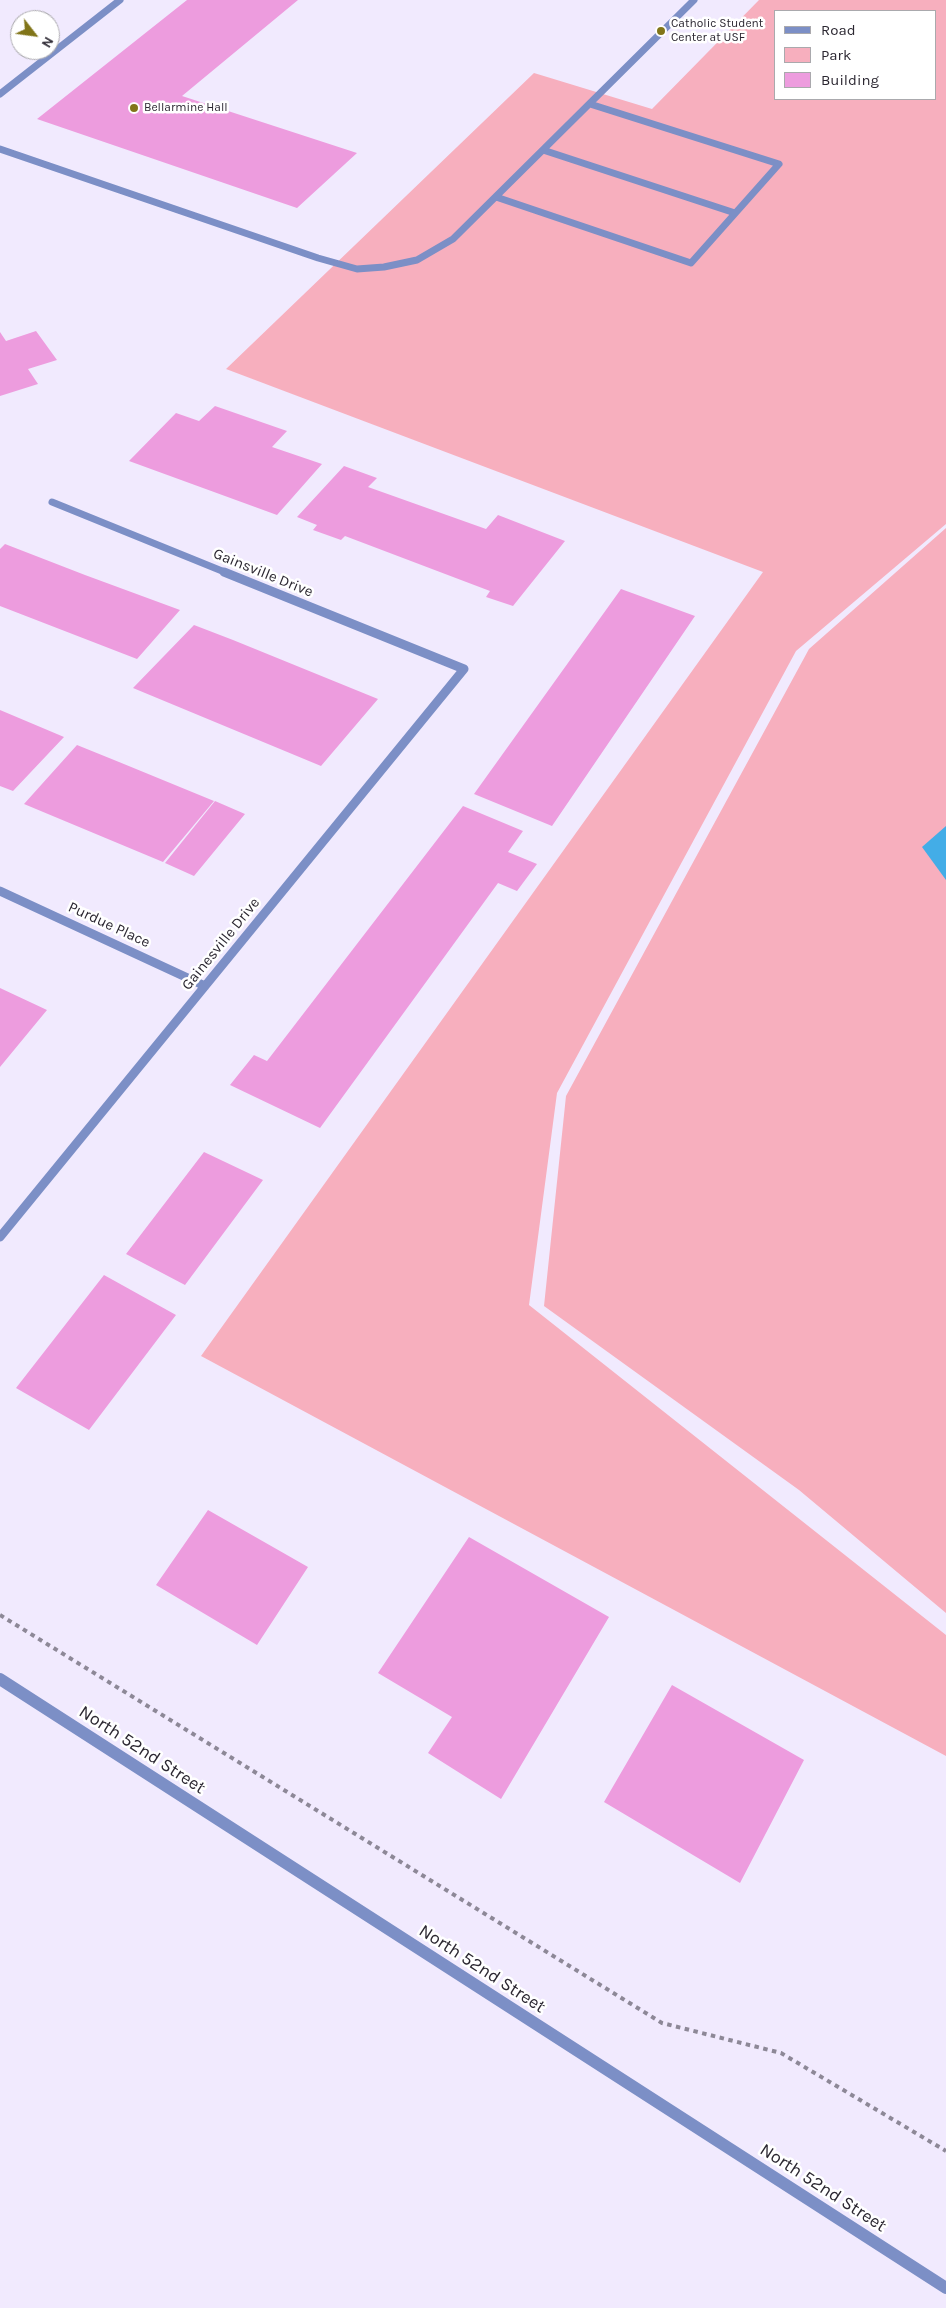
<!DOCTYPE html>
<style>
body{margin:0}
#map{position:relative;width:946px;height:2308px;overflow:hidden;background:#f1eafe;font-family:Karla,sans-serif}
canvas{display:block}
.legend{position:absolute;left:774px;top:10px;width:162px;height:90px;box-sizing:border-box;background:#fff;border:1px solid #aaa9ad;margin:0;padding:6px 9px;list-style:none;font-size:15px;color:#2b2731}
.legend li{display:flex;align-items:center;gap:10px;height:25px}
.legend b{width:25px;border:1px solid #aaa9ad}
.north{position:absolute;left:10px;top:10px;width:50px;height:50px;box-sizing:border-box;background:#fff;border:1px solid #aaa9ad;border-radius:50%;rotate:120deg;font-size:14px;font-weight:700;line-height:20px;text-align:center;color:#2b2731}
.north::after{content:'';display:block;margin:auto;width:18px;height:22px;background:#817519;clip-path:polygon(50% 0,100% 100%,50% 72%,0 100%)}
</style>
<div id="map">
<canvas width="946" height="2308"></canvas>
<ul class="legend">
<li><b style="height:6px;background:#7c8fc6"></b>Road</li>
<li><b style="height:14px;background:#f7afbe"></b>Park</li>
<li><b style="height:14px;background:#ed9cde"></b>Building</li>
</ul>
<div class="north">N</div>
</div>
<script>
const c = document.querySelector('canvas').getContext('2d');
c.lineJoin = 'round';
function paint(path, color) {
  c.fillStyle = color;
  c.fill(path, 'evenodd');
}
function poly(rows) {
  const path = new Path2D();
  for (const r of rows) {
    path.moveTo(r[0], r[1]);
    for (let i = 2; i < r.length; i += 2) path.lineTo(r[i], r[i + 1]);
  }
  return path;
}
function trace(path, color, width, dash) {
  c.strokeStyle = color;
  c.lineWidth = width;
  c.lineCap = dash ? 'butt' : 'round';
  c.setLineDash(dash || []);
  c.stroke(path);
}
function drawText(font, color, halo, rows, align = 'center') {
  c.font = font + ' Karla,sans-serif';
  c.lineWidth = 5;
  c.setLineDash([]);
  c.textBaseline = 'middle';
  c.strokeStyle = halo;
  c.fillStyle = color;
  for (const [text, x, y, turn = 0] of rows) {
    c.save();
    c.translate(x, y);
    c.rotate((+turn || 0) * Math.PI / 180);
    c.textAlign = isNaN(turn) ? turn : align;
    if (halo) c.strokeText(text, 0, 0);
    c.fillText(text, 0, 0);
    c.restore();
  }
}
const green = poly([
 [759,0,946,0,946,524,796,651,557,1093,529,1305,946,1635,946,1756,201,1356,763,572,226,369,534,73,652,109],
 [775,11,935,11,935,99,775,99],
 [946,528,946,1613,799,1490,544,1306,566,1096,809,649]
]);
const water = poly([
 [946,826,946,880,922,847]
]);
const building = poly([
 [187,0,298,0,182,96,357,153,297,208,37,119],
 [36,331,57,360,28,369,38,384,0,396,0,332,6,341],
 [215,406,287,431,272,447,322,464,277,515,129,461,176,413,199,421],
 [344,466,377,478,368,487,486,529,498,515,565,541,513,606,486,597,490,591,345,536,341,540,313,530,317,525,297,517],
 [5,544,85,575,180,610,137,659,0,606,0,549],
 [621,589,695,616,552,826,474,794],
 [194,625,233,640,378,699,321,766,133,688],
 [0,710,64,737,13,791,0,786],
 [77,745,119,762,214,801,163,862,24,804],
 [215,801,245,814,194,876,165,863],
 [463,806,523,831,508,852,537,864,517,891,498,883,320,1128,230,1085,254,1055,267,1061],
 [0,988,47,1010,0,1067],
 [204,1152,263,1180,185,1285,126,1254],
 [104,1275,176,1315,89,1430,16,1388],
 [208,1510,308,1567,257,1645,156,1585],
 [469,1537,609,1617,501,1799,428,1753,452,1717,378,1673],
 [672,1685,804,1760,740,1883,604,1802]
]);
const path = poly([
 [0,1615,662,2023,781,2053,946,2151]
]);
const lane = poly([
 [0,94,120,0],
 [0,149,318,258,357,269,384,267,417,260,453,239,694,0],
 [543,150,735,213],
 [496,197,691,263,779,164,590,104]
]);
const streetFar2 = poly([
 [52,502,227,573]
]);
const streetFar1 = poly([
 [0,891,205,986],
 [0,1237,464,669,224,572]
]);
const street = poly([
 [0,1679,946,2288]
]);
const markers = [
 [661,31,5,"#817519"],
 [134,108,5,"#817519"]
];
const farPoinames = [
 ["Catholic Student",671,24],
 ["Center at USF",671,38],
 ["Bellarmine Hall",144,108]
];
const streetNames = [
 ["Gainsville Drive",263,573,22],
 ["Purdue Place",109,925,25],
 ["Gainesville Drive",221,944,-51]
];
const nearStreetnames = [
 ["North 52nd Street",142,1750,33],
 ["North 52nd Street",482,1969,33],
 ["North 52nd Street",823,2188,33]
];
paint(green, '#f7afbe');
paint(water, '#43ade7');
paint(building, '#ed9cde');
trace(path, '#8d8897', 4, [4.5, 4.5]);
trace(lane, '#7c8fc6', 7);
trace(streetFar2, '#7c8fc6', 7);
trace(streetFar1, '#7c8fc6', 9);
trace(street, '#7c8fc6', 12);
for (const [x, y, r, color] of markers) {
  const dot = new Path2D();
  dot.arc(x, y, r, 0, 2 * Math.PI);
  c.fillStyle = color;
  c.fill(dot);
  trace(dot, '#fff', 2);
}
drawText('12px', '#2b2731', '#fff', farPoinames, 'left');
drawText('15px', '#2b2731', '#fff', streetNames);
drawText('18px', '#2b2731', '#fff', nearStreetnames);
</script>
